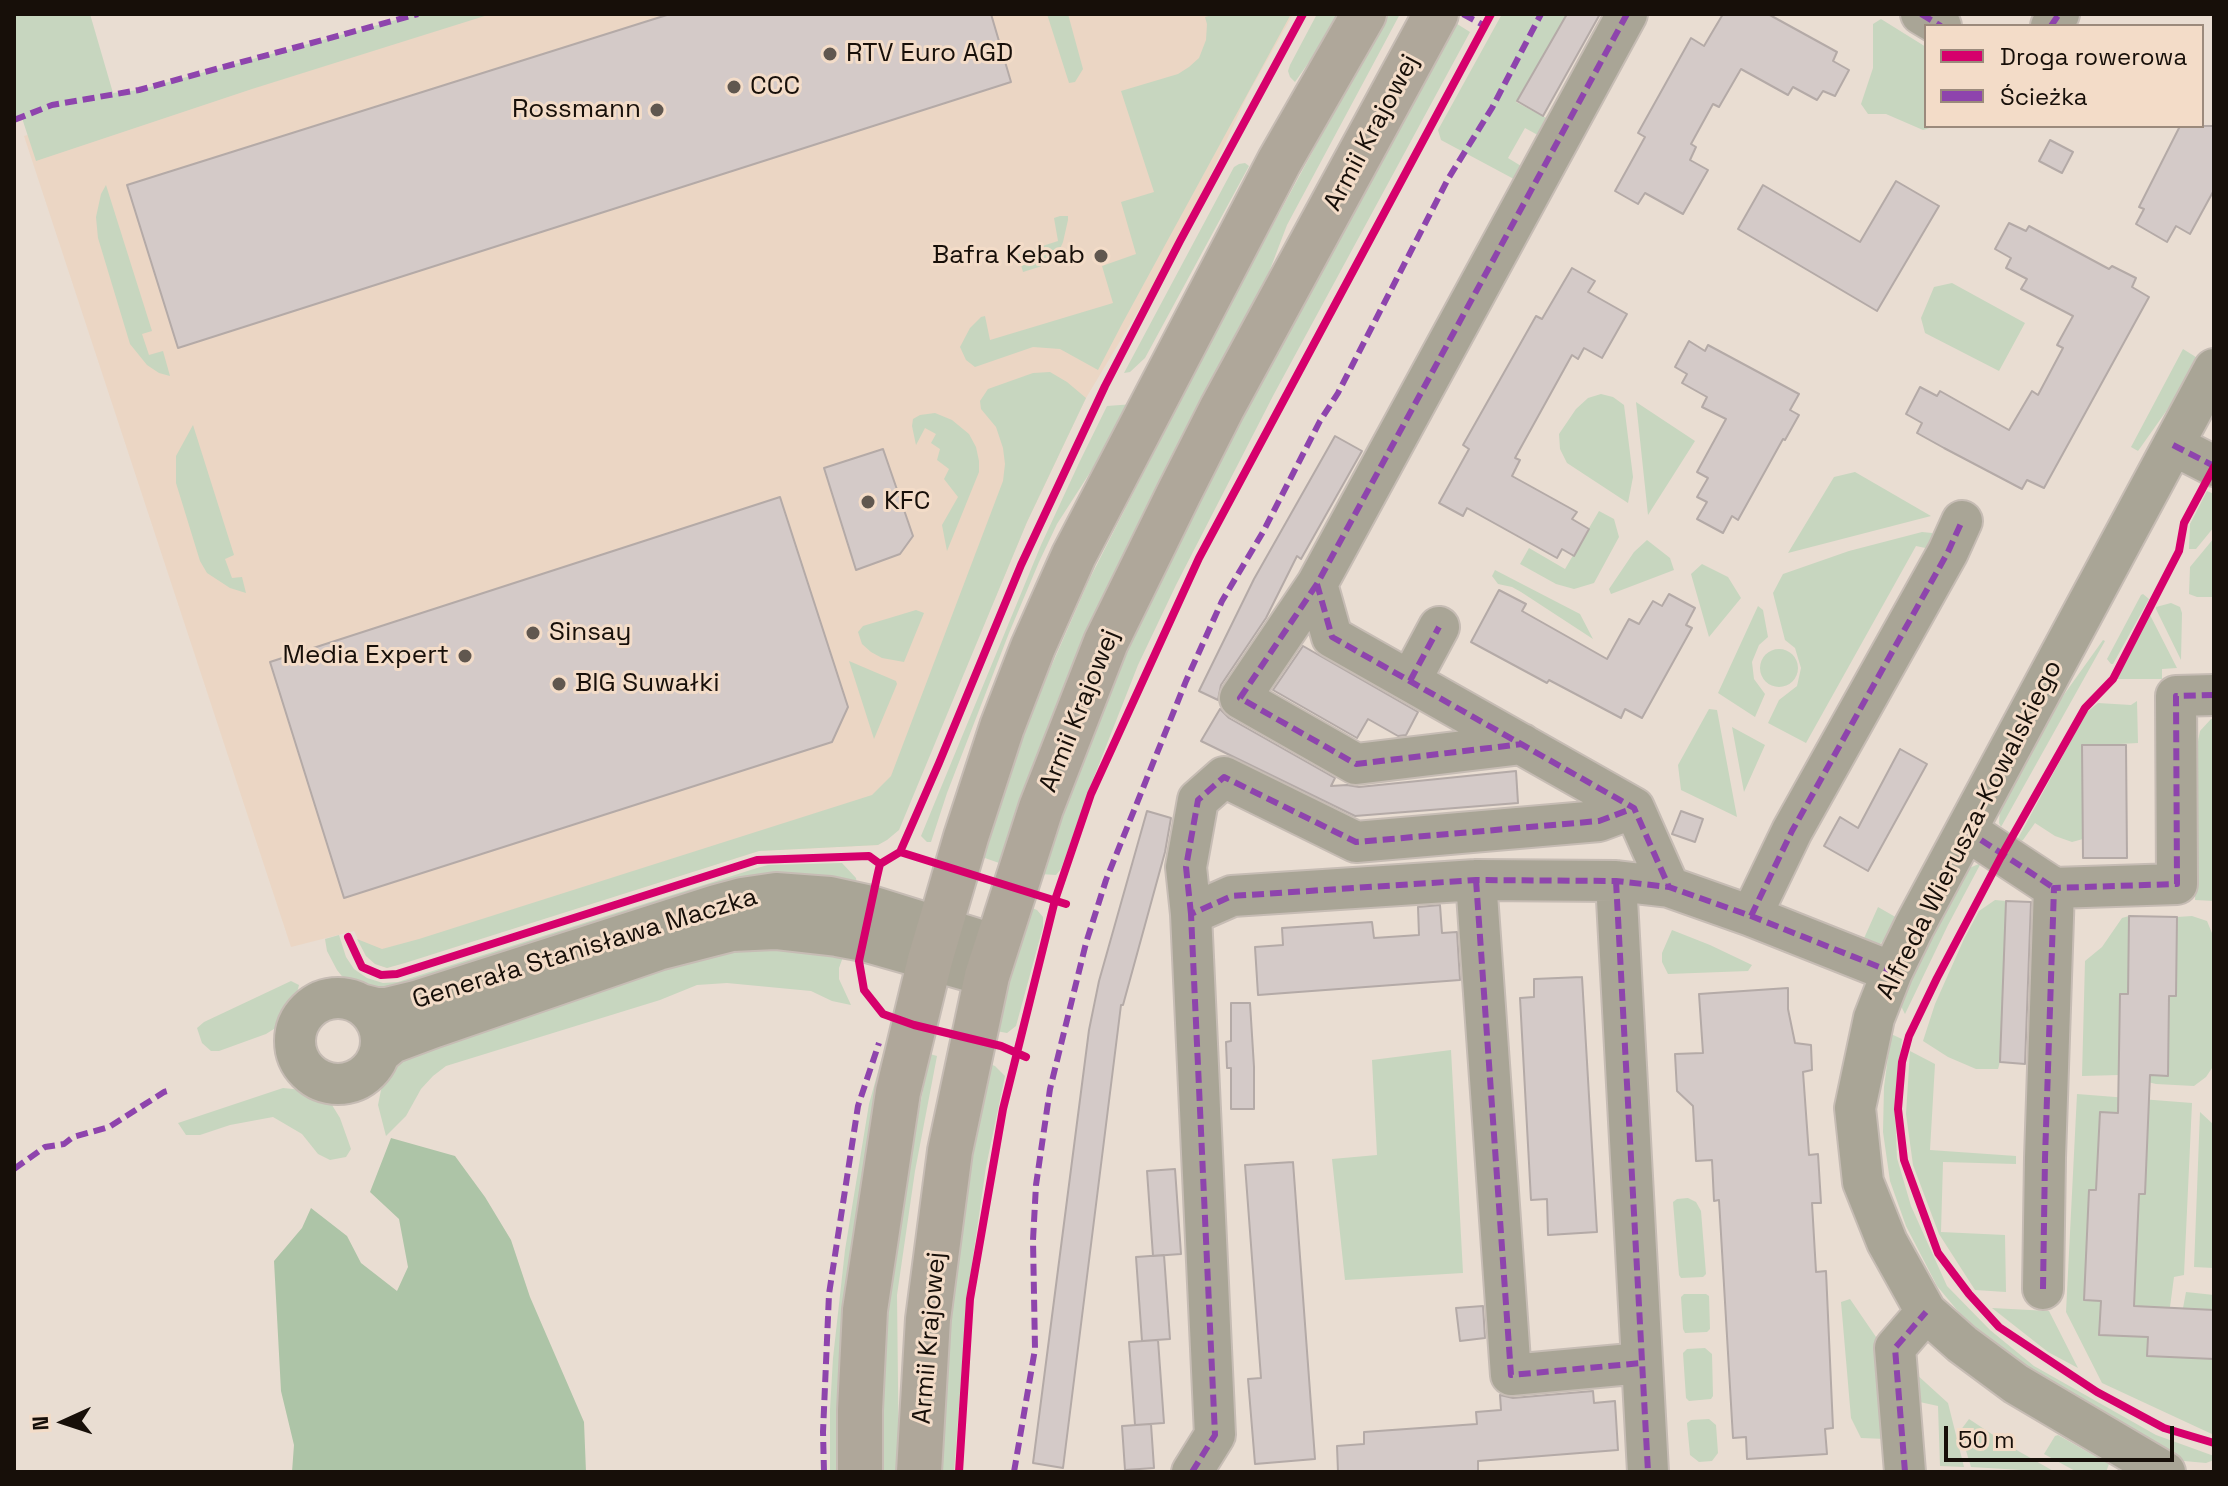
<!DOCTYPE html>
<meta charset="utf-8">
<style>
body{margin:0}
#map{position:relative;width:2228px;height:1486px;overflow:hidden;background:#e9ddd2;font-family:"Space Grotesk",sans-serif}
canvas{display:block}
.frame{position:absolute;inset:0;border:16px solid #170f09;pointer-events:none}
.legend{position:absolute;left:1924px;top:24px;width:280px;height:104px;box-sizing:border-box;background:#f3dcc8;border:2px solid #9b8a7c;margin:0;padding:10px 14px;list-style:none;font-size:24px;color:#170f09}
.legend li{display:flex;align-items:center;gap:16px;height:40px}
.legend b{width:40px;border:2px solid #9b8a7c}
.north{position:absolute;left:24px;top:1382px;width:80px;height:80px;-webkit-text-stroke:6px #f3dcc8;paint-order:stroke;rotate:267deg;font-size:22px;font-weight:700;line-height:32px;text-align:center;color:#170f09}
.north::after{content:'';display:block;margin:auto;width:28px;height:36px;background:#170f09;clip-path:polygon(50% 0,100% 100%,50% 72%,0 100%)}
.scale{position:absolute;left:1944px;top:1426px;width:230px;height:36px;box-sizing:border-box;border:4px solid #170f09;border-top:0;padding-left:10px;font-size:24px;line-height:28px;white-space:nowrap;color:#170f09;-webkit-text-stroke:6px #f3dcc8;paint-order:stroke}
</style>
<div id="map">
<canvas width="2228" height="1486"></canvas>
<div class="frame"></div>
<ul class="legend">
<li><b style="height:10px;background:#d6006c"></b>Droga rowerowa</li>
<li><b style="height:10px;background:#8e44ad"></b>Ścieżka</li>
</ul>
<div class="north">N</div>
<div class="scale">50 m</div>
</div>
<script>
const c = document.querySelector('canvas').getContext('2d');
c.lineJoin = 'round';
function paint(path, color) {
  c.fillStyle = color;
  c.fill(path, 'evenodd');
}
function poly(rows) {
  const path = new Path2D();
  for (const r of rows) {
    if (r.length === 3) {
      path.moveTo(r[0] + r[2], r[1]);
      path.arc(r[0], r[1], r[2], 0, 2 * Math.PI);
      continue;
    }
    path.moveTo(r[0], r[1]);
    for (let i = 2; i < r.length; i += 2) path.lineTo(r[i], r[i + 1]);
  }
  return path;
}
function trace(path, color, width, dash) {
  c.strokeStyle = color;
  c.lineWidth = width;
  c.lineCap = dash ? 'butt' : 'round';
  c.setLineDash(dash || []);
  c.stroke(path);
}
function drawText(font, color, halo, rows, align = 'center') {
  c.font = font + ' "Space Grotesk",sans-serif';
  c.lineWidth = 6;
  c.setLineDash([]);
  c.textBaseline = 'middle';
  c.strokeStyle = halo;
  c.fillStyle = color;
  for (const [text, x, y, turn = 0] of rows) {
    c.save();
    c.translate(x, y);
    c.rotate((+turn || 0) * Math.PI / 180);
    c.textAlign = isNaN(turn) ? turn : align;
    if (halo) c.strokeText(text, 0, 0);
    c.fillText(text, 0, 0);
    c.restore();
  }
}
const built = poly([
 [441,14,1293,14,1247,96,1180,241,1086,398,1027,522,898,830,878,845,759,851,387,968,375,964,366,956,354,931,291,947,24,136]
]);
const green = poly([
 [14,14,90,14,113,93,139,90,418,14,491,14,252,89,36,161,22,118,14,120],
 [1047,14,1068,14,1083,69,1075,82,1069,83],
 [1215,14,1291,14,1122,324,1098,370,1060,349,1033,347,975,367,966,360,960,347,970,328,981,317,985,316,990,340,1113,303,1102,266,1136,254,1121,202,1154,192,1121,91,1178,74,1189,67,1199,58,1206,40,1207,24,1205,17],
 [1317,14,1343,14,1295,82,1290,77,1288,71,1290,65],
 [1387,14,1400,14,1287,225,1258,301,1002,864,982,857,1006,783,1040,692,1089,580,1216,330],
 [1502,14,1567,14,1516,102,1554,122,1545,139,1525,128,1508,158,1526,169,1525,185,1441,140,1438,130],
 [1881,19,1926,47,1926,126,1936,126,1923,130,1886,114,1868,114,1861,104,1873,68,1873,24],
 [1454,22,1470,32,1274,394,1176,585,1138,665,1092,782,1061,869,1056,875,1040,874,1114,671,1210,474],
 [1245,163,1249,166,1145,358,1130,372,1124,373,1234,167,1239,164],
 [106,185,152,331,142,334,149,355,163,351,170,376,159,373,147,365,130,344,98,238,96,217,101,194],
 [1060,216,1068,216,1068,220,1063,242,1059,251,1042,266,1023,272,1018,254,1058,241,1054,218],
 [1952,283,2025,323,1999,371,1925,333,1921,318,1934,287],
 [2183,349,2199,359,2201,362,2138,451,2131,447],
 [1050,372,1067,382,1086,398,1027,522,899,830,887,840,878,845,759,851,405,963,387,968,375,964,366,956,357,939,382,949,419,939,872,795,891,776,1003,481,1005,464,1003,448,996,427,981,409,980,401,988,389,1033,373],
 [1601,394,1613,397,1624,405,1633,477,1628,503,1567,463,1560,449,1559,434,1576,409,1588,398],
 [1636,402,1695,441,1648,515],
 [1134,404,1057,524,1039,562,1009,633,947,793,931,842,927,842,921,836,1041,545,1079,463,1107,406],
 [935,413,952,420,969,434,976,447,979,461,979,472,947,551,942,525,958,497,944,479,949,469,937,460,940,449,931,443,936,434,925,428,916,445,912,426,913,419,920,415],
 [193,425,234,555,225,559,232,578,242,577,246,593,230,588,207,573,200,561,176,483,176,456],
 [1855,472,1931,516,1788,553,1834,477],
 [2207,491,2214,494,2214,527,2196,549,2189,549,2190,524],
 [1599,511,1614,519,1619,537,1594,583,1574,589,1556,584,1520,564,1529,548,1565,569],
 [1922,532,1932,533,1935,550,1916,546,1806,743,1768,723,1779,700,1797,686,1801,668,1795,648,1785,640,1773,593,1783,574,1849,551],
 [2214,538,2214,597,2197,597,2189,594,2190,567],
 [1647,540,1670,558,1674,570,1611,594,1609,589,1634,552],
 [1702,564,1728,577,1741,598,1709,637,1691,574],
 [1495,570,1580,614,1593,639,1521,592,1512,587,1498,584,1492,576],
 [2143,594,2149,599,2113,664,2111,664,2107,659,2141,595],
 [2171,603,2180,607,2182,613,2181,660,2156,609,2156,607],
 [1758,606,1763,610,1768,637,1759,645,1752,662,1754,679,1765,694,1755,717,1718,693],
 [916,610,924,613,904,662,882,658,871,652,862,644,858,632,863,626],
 [2150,615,2177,668,2162,669,2162,679,2116,679],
 [2103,640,2105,641,2001,827,1999,823,2000,809,2053,710],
 [1779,668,19],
 [849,661,896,681,897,684,874,739],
 [2137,701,2138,743,2082,746,2083,839,2072,842,2055,836,2035,823,2023,840,2015,844,2086,713,2098,703,2131,705],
 [1709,709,1717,710,1737,817,1681,790,1678,765],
 [2211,719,2214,719,2214,901,2195,900,2198,741,2200,731],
 [1732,727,1765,745,1744,792],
 [842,863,856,878,857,885,408,991,359,989,345,980,337,970,327,951,325,939,339,935,346,957,354,969,367,978,383,983,398,982,757,868,768,865],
 [1981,863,1948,925,1905,1014,1899,1002,1920,955,1967,869],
 [1995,900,2006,901,2000,1062,1998,1069,1976,1069,1948,1057,1923,1041,1935,1004,1964,939,1979,911],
 [1030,907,1037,910,1043,917,1043,927,1016,1026,1007,1033,996,1031],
 [1878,907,1899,919,1887,937,1879,945,1861,945],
 [2129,916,2128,994,2120,994,2120,1075,2168,1075,2169,996,2176,995,2177,917,2192,916,2207,921,2214,938,2214,1065,2206,1077,2194,1086,2156,1084,2119,1075,2082,1076,2085,961,2102,947,2122,918],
 [1672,930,1710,945,1752,965,1748,971,1668,974,1662,962,1662,953],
 [799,948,843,957,839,968,839,979,851,1005,832,1001,811,991,727,983,697,985,660,1000,446,1066,433,1076,421,1089,406,1116,386,1136,378,1105,383,1080,396,1061,418,1047,730,949],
 [291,981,299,985,297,993,292,1008,277,1027,266,1034,219,1051,211,1051,202,1043,197,1028,204,1022],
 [1891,1034,1902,1039,1895,1109,1897,1158,1911,1206,1947,1286,1990,1330,2034,1366,2156,1435,2214,1456,2214,1460,2206,1463,2184,1461,2098,1416,1977,1334,1937,1286,1906,1226,1890,1181,1883,1132,1884,1087],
 [886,1043,893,1045,840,1472,830,1472,830,1410,833,1358,845,1250,869,1104],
 [1451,1050,1463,1273,1345,1280,1332,1159,1377,1155,1372,1060],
 [1910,1051,1935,1064,1930,1150,2016,1156,2016,1164,1943,1162,1941,1232,2005,1235,2006,1292,1975,1290,1939,1234,1913,1165,1906,1114],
 [930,1054,937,1056,915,1171,897,1295,899,1472,879,1472,878,1433,889,1304,902,1198],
 [987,1063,995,1066,1005,1076,986,1167,967,1299,954,1472,936,1472,950,1289],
 [283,1088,303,1090,320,1095,332,1105,340,1118,351,1149,346,1157,330,1160,318,1154,302,1134,273,1117,230,1125,200,1135,186,1135,178,1123],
 [2077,1094,2192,1103,2184,1275,2174,1277,2170,1307,2183,1308,2186,1292,2214,1295,2214,1435,2102,1383,2066,1312],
 [2200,1112,2214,1125,2214,1268,2194,1267],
 [1688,1198,1696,1202,1701,1211,1706,1274,1703,1277,1681,1278,1679,1275,1673,1202,1677,1199],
 [1684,1294,1706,1294,1709,1296,1710,1329,1707,1332,1685,1333,1683,1329,1681,1297],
 [1850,1299,1887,1353,1886,1439,1861,1438,1851,1418,1841,1302],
 [1992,1308,2049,1311,2078,1368,2048,1352],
 [1705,1348,1712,1354,1713,1396,1711,1399,1689,1401,1686,1398,1683,1353,1687,1349],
 [1915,1373,1948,1403,1964,1467,1940,1466,1938,1406,1915,1401],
 [1709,1419,1716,1425,1718,1453,1712,1461,1699,1462,1690,1455,1687,1423,1691,1420],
 [1969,1419,2013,1448,2055,1472,1971,1467,1960,1431],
 [2058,1435,2109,1464,2106,1472,2077,1472,2044,1454,2055,1436]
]);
const forest = poly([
 [391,1138,455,1156,485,1197,511,1240,530,1297,584,1422,586,1472,292,1472,294,1445,281,1391,274,1261,302,1228,311,1208,347,1236,361,1263,397,1291,408,1267,399,1219,370,1192]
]);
const building = poly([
 [670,14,991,14,1011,82,178,348,127,185,670,14],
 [1567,14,1600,14,1543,116,1517,101,1567,14],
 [1723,14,1768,14,1837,52,1833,61,1849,70,1835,96,1823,91,1817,100,1793,87,1788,95,1741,69,1719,107,1713,104,1691,144,1696,147,1690,160,1708,170,1683,214,1645,193,1638,204,1615,191,1645,137,1638,133,1691,38,1704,46,1723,14],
 [2180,126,2214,126,2214,190,2190,234,2176,226,2167,242,2136,224,2144,209,2139,207,2180,126],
 [2050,140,2073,152,2062,173,2039,161,2050,140],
 [1896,181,1939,206,1877,311,1738,229,1763,185,1860,242,1896,181],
 [2009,223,2026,231,2029,226,2109,269,2112,266,2136,278,2132,287,2149,297,2044,488,2027,480,2022,489,1944,448,1917,433,1922,423,1906,414,1920,387,1937,396,1940,391,2009,430,2032,391,2038,395,2063,348,2057,345,2073,316,2021,289,2027,279,2006,268,2011,258,1995,249,2009,223],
 [1572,268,1595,281,1588,292,1627,314,1602,358,1584,348,1578,359,1572,355,1515,458,1520,460,1512,476,1577,512,1572,519,1589,529,1574,556,1562,549,1557,558,1467,508,1463,516,1439,503,1469,449,1463,445,1536,316,1542,319,1572,268],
 [1689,341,1705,351,1708,345,1799,394,1790,410,1799,415,1785,440,1783,439,1738,520,1732,516,1723,533,1697,519,1707,502,1697,497,1708,478,1697,472,1726,419,1702,407,1707,397,1682,383,1687,374,1675,367,1689,341],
 [1335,436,1362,451,1301,559,1297,556,1266,618,1221,685,1218,700,1199,691,1254,579,1335,436],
 [883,449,913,536,900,554,856,570,824,468,883,449],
 [780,497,848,707,832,742,344,898,270,662,780,497],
 [1499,590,1526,604,1522,611,1607,659,1629,619,1639,624,1653,601,1662,606,1669,594,1695,608,1686,625,1692,628,1642,718,1625,709,1621,718,1549,680,1547,683,1471,642,1499,590],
 [1303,646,1418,712,1406,735,1398,736,1368,719,1357,738,1273,690,1303,646],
 [1220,709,1229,718,1335,778,1331,786,1347,785,1359,787,1516,771,1518,803,1355,816,1201,741,1220,709],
 [2082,745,2126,745,2127,858,2083,858,2082,745],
 [1900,749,1927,764,1868,871,1824,846,1840,817,1858,828,1900,749],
 [1147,811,1171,818,1165,852,1123,1005,1121,1005,1063,1468,1033,1463,1089,1030,1099,981,1147,811],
 [1681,811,1703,819,1695,842,1672,834,1681,811],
 [2006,901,2031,902,2025,1064,2000,1062,2006,901],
 [1440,905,1442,933,1457,932,1460,980,1258,995,1255,947,1283,945,1282,928,1372,922,1374,938,1419,935,1418,907,1440,905],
 [2129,916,2177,917,2176,996,2169,996,2168,1076,2150,1075,2145,1194,2139,1194,2134,1306,2214,1310,2214,1359,2147,1356,2148,1337,2099,1335,2101,1301,2084,1300,2089,1190,2096,1190,2100,1112,2118,1113,2120,994,2128,994,2129,916],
 [1582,977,1597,1232,1548,1235,1547,1199,1531,1200,1520,998,1534,997,1534,979,1582,977],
 [1788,988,1788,1009,1795,1043,1811,1045,1812,1070,1803,1072,1809,1155,1818,1154,1821,1203,1812,1203,1816,1272,1826,1271,1833,1428,1825,1429,1827,1454,1747,1459,1746,1437,1733,1438,1719,1200,1714,1201,1712,1160,1696,1161,1693,1106,1677,1091,1675,1054,1703,1053,1699,994,1788,988],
 [1231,1003,1250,1003,1254,1067,1254,1109,1231,1109,1231,1068,1227,1068,1226,1042,1231,1041,1231,1003],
 [1293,1162,1315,1459,1255,1464,1248,1379,1261,1378,1245,1165,1293,1162],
 [1175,1169,1181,1254,1153,1256,1147,1171,1175,1169],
 [1164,1255,1170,1339,1142,1341,1136,1257,1164,1255],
 [1483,1306,1485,1338,1460,1341,1456,1308,1483,1306],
 [1158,1340,1164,1423,1135,1425,1129,1342,1158,1340],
 [1593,1391,1594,1403,1615,1401,1618,1450,1478,1461,1478,1472,1338,1472,1337,1446,1364,1444,1364,1432,1477,1424,1476,1412,1501,1410,1500,1395,1513,1398,1593,1391],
 [1151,1424,1154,1468,1125,1470,1122,1426,1151,1424]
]);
const minor = poly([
 [1627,14,1317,584,1332,637,1634,808,1669,887],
 [1921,14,1941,26],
 [2051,26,2059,14],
 [2173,445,2214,466],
 [1317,584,1240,698,1356,764,1522,744],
 [1410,681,1439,627],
 [1966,830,2054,888],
 [1476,880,1511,1375,1642,1363],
 [1616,881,1648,1472],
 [1191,914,1186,867,1198,800,1224,777,1356,842,1599,821,1634,808],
 [1751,916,1792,831,1948,552,1962,521],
 [338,1041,43],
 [360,1004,376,1008,387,1008,416,1001,716,905,742,898,776,893,830,897,871,906,996,945],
 [379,1054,392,1043,435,1027,658,950,732,931,775,929,837,936,864,941,987,976],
 [2043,1289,2045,1158,2054,888,2177,884,2176,696,2214,695],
 [1192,1472,1215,1435,1191,914,1232,896,1476,880,1616,881,1669,887,1751,916,1892,972],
 [1905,1472,1895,1348,1926,1312],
 [2165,1472,2016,1384,1962,1344,1926,1312,1887,1242,1863,1182,1855,1108,1874,1018,1892,972,1914,927,2214,369]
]);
const major = poly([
 [860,1472,860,1410,865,1310,898,1092,930,960,966,837,1002,727,1033,647,1074,555,1279,162,1364,14],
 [919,1472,928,1319,950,1151,987,976,1041,808,1106,642,1179,493,1222,408,1436,14]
]);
const quiet = poly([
 [1463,14,1485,26],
 [1627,14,1317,584,1332,637,1634,808,1669,887],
 [1921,14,1941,26],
 [2051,26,2059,14],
 [14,120,52,105,139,90,418,14],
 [2173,445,2214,466],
 [1317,584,1240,698,1356,764,1522,744],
 [1410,681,1439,627],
 [1966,830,2054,888],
 [1476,880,1511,1375,1642,1363],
 [1616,881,1648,1472],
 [1191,914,1186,867,1198,800,1224,777,1356,842,1599,821,1634,808],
 [1751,916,1792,831,1948,552,1962,521],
 [14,1169,45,1147,64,1144,73,1137,109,1127,164,1092,171,1090],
 [2043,1289,2045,1158,2054,888,2177,884,2176,696,2214,695],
 [824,1472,823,1432,829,1294,858,1106,879,1043],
 [1014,1472,1035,1349,1033,1240,1036,1185,1050,1089,1086,943,1106,880,1186,681,1222,601,1263,532,1320,421,1338,393,1448,179,1492,108,1541,14],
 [1192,1472,1215,1435,1191,914,1232,896,1476,880,1616,881,1669,887,1751,916,1892,972],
 [1905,1472,1895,1348,1926,1312]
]);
const cycleway = poly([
 [2214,467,2184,523,2179,551,2113,679,2085,708,2003,853,1937,978,1909,1036,1902,1062,1898,1109,1904,1160,1938,1253,1969,1294,1999,1327,2097,1392,2164,1428,2214,1443],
 [900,852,1066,904],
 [348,937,362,967,381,975,397,974,757,860,869,856,880,864],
 [1026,1057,1001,1046,914,1025,883,1014,864,990,859,961,877,877,880,864,900,852,939,763,1021,565,1105,386,1180,241,1303,14],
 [959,1472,970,1299,1003,1109,1055,900,1091,794,1199,558,1491,14]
]);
const markers = [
 [830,54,8,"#60574f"],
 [734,87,8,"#60574f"],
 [657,110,8,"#60574f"],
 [1101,256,8,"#60574f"],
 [868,502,8,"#60574f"],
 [533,633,8,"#60574f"],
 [465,656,8,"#60574f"],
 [559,684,8,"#60574f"]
];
const poiNames = [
 ["RTV Euro AGD",846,54],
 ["CCC",750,87],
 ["Rossmann",641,110,"right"],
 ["Bafra Kebab",1085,256,"right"],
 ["KFC",884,502],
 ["Sinsay",549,633],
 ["Media Expert",449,656,"right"],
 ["BIG Suwałki",575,684]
];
const streetNames = [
 ["Armii Krajowej",1372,133,-62],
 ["Armii Krajowej",1080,711,-68],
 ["Alfreda Wierusza-Kowalskiego",1970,830,-63],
 ["Generała Stanisława Maczka",585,949,-17],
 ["Armii Krajowej",930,1338,-85]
];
paint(built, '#ebd6c4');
paint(green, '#c7d6bf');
paint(forest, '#adc4a7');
paint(building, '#d4cac8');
trace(building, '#b4aaa7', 2);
trace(minor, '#c6bcb4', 44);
trace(major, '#c6bcb4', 48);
trace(minor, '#a9a596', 40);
trace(major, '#afa79a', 44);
trace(quiet, '#8e44ad', 6, [12, 6]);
trace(cycleway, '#d6006c', 8);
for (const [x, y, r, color] of markers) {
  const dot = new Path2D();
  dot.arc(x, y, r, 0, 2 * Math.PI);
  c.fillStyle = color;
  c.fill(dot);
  trace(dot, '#f3dcc8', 3);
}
drawText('26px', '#170f09', '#f3dcc8', poiNames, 'left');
drawText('26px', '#170f09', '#f3dcc8', streetNames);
</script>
